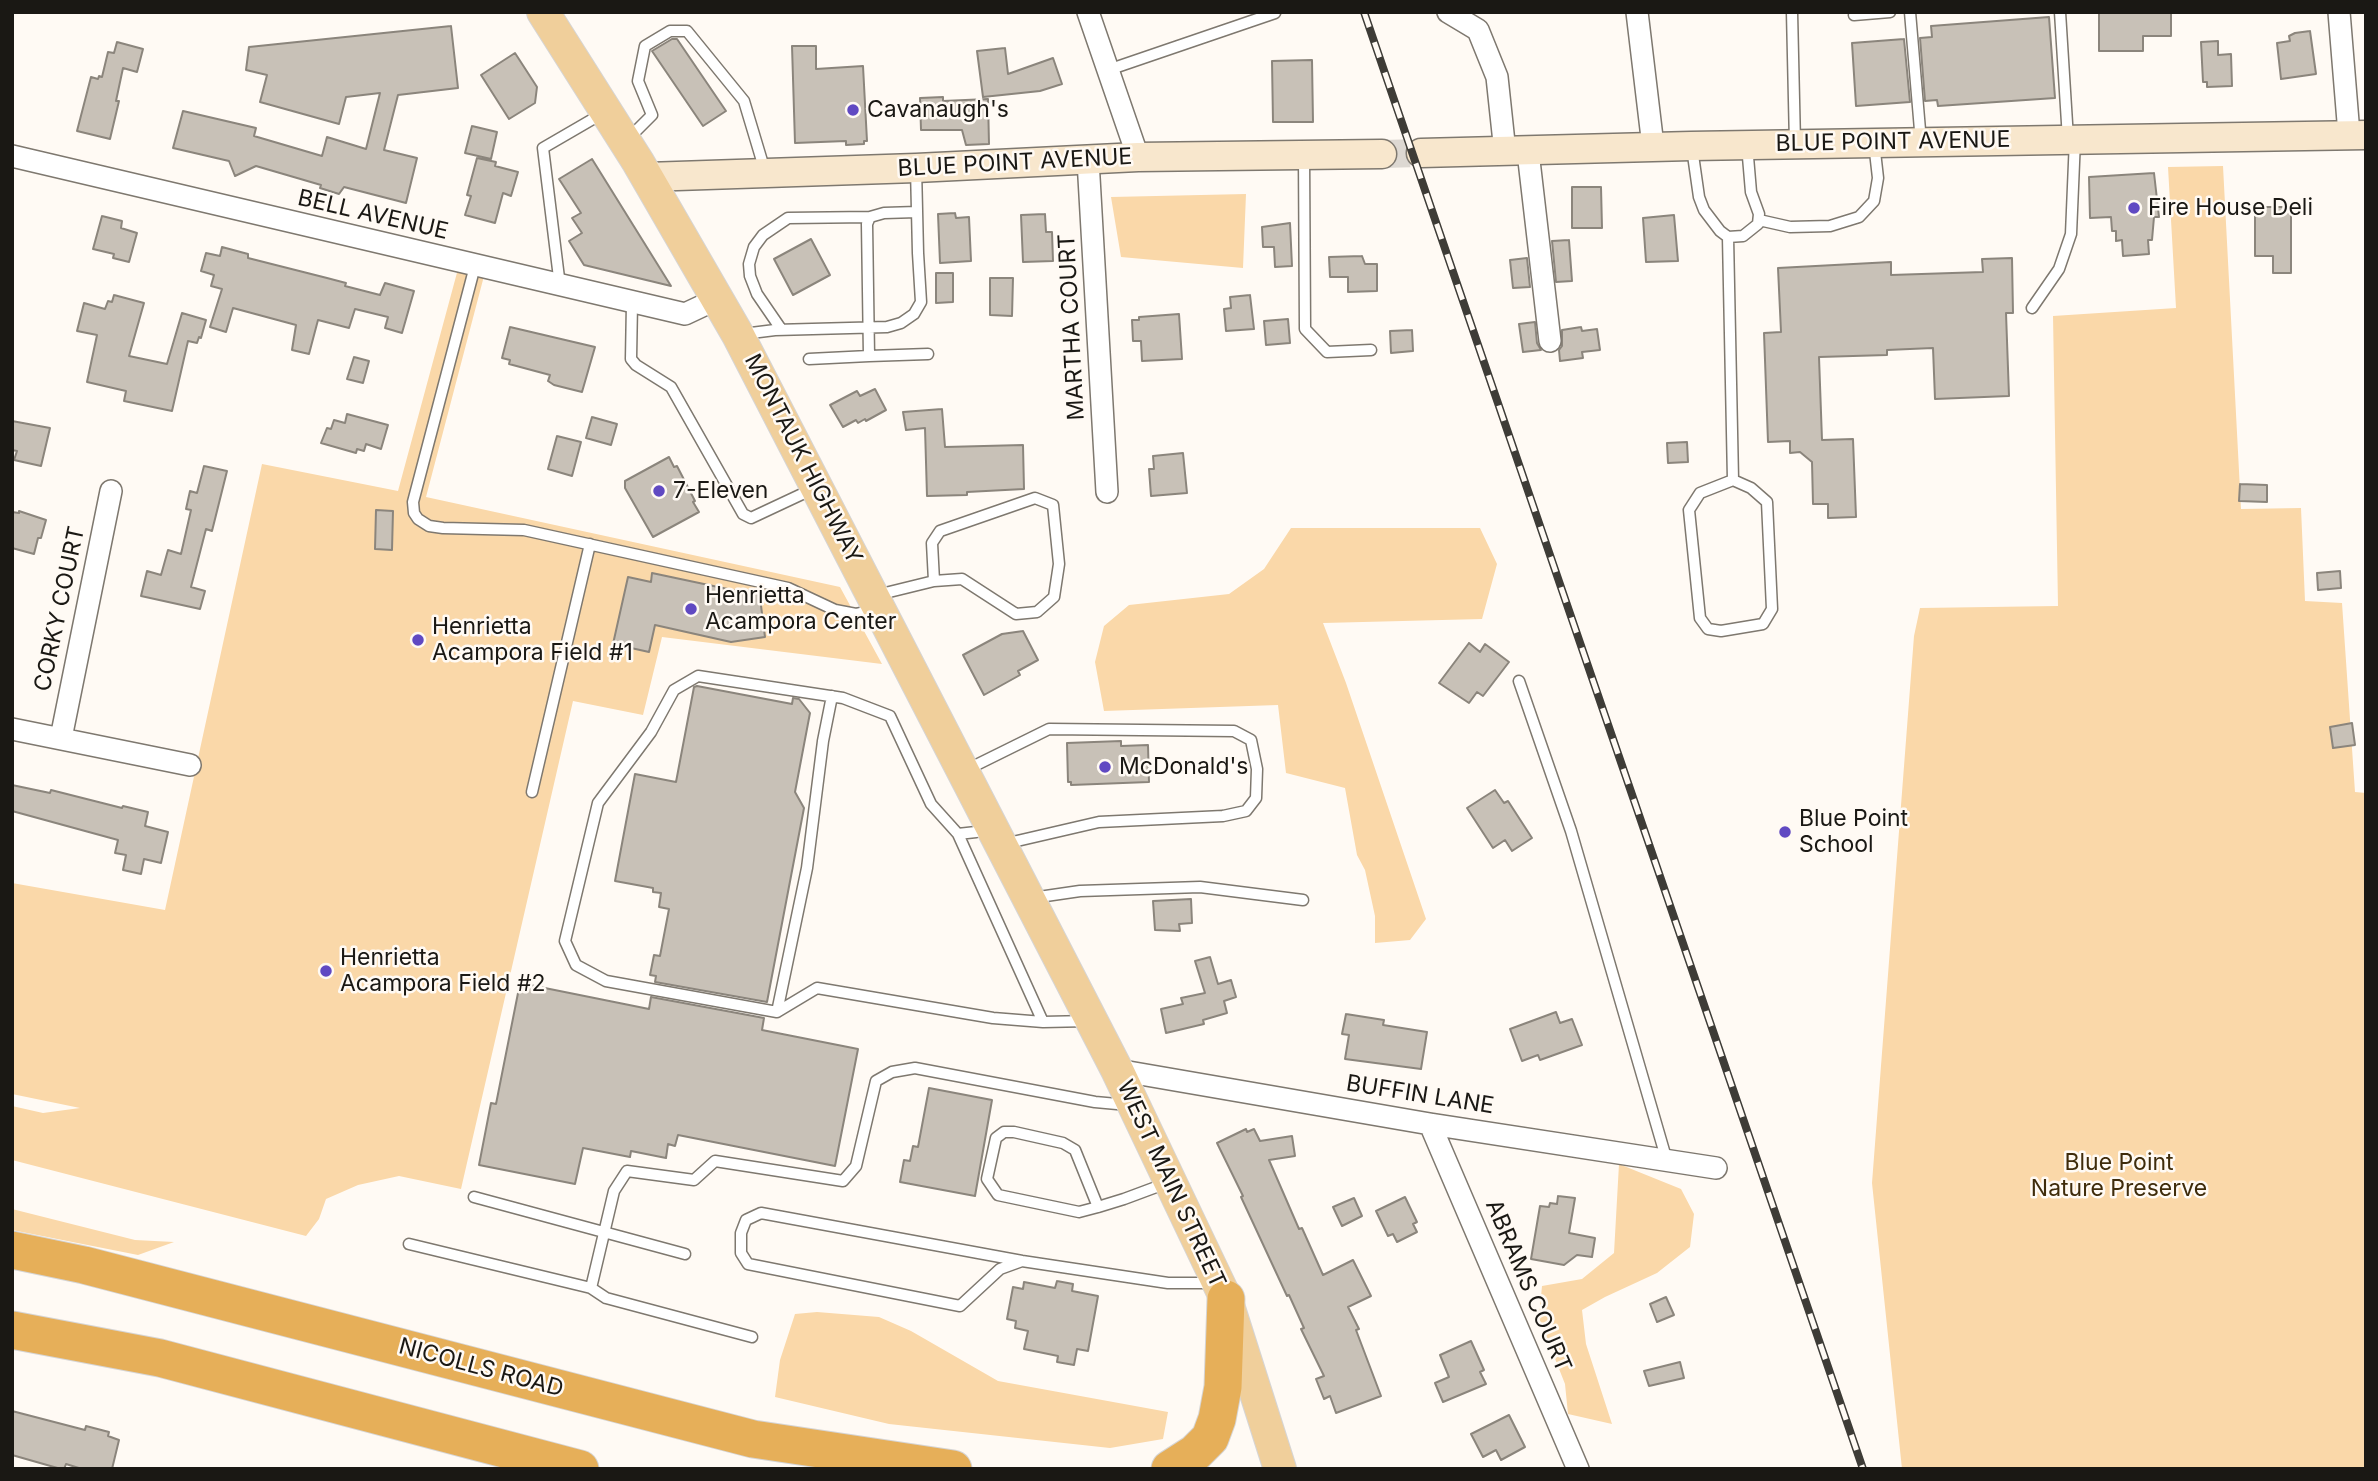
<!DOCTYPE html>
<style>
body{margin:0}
#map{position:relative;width:2378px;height:1481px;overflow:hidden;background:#fffaf4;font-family:Inter,sans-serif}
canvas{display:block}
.frame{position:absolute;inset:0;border:14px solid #1a1814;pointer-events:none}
</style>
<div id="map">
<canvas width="2378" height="1481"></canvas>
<div class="frame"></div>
</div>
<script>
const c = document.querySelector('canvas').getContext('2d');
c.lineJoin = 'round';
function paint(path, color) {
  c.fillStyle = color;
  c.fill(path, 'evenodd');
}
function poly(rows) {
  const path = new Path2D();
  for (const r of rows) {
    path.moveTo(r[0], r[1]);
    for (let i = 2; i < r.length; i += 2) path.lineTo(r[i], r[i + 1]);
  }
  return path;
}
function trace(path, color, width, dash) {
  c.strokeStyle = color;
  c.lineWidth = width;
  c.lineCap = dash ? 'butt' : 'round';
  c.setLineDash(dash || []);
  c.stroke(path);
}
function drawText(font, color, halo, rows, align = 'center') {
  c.font = font + ' Inter,sans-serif';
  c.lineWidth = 5;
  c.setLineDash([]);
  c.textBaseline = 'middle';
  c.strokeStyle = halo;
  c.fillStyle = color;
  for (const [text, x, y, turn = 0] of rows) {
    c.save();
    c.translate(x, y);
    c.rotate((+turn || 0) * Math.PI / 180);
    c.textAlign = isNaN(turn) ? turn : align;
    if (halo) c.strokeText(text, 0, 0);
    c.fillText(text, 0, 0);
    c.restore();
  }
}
const green = poly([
 [2223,166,2241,509,2301,508,2305,601,2342,603,2355,792,2366,793,2366,1469,1902,1469,1872,1183,1914,636,1920,608,2058,606,2053,316,2176,308,2168,167],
 [1246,194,1243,268,1121,257,1111,197],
 [458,269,484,276,426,497,840,587,882,664,662,637,643,715,573,701,461,1189,399,1176,358,1185,326,1199,319,1219,306,1236,12,1160,12,1106,43,1113,80,1108,12,1094,12,883,165,910,262,464,398,491],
 [1291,528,1480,528,1497,564,1482,619,1323,623,1346,683,1426,919,1410,940,1375,943,1375,916,1365,870,1357,855,1345,788,1286,773,1278,705,1104,711,1095,662,1104,626,1129,605,1229,594,1264,569],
 [1619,1164,1681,1189,1694,1214,1690,1247,1657,1273,1605,1297,1582,1310,1586,1344,1612,1424,1568,1414,1565,1384,1539,1318,1542,1286,1582,1279,1614,1253],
 [12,1209,135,1240,174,1242,138,1255,12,1230],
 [817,1312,879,1317,911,1331,998,1381,1168,1412,1163,1439,1110,1448,889,1424,775,1397,780,1360,795,1314]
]);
const building = poly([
 [2099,12,2171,12,2171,36,2143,36,2143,51,2099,51,2099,12],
 [2049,17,2055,98,1938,106,1937,100,1925,101,1920,38,1932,37,1931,26,2049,17],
 [451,26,458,88,398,95,384,150,417,158,406,203,344,187,339,194,320,188,321,185,256,166,235,176,229,161,173,148,183,111,256,128,254,136,322,156,327,137,366,149,380,93,346,97,339,124,260,102,267,75,246,70,249,47,451,26],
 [2310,31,2316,74,2281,79,2277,43,2290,41,2289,36,2295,33,2310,31],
 [672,39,677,39,726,111,703,126,652,51,672,39],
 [1904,39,1910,102,1856,106,1852,43,1904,39],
 [2218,41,2218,55,2231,54,2232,86,2207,87,2207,82,2203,82,2201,42,2218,41],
 [117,42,143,49,137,72,123,68,116,101,119,101,110,139,77,131,91,77,98,79,99,76,102,77,108,52,114,53,117,42],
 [792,46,816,46,816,69,863,66,867,141,864,141,864,144,846,145,846,141,795,143,792,46],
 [1005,48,1008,74,1053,58,1062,84,1040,91,983,97,977,51,1005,48],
 [515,53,537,87,535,103,509,119,481,75,515,53],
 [1312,60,1313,122,1273,122,1272,61,1312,60],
 [943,97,943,101,988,99,989,144,966,145,962,130,921,130,920,98,943,97],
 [472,126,497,132,491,159,465,153,472,126],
 [477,158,496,162,495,166,518,172,511,196,503,193,495,223,465,215,471,196,467,195,477,158],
 [592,159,671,286,584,265,569,241,582,233,572,218,581,213,559,179,592,159],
 [2154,173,2159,217,2154,217,2152,240,2148,240,2149,254,2123,256,2122,240,2116,241,2116,231,2112,231,2111,217,2090,218,2089,177,2154,173],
 [1572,187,1601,187,1602,228,1572,228,1572,187],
 [2255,207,2291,207,2291,273,2273,273,2273,256,2255,256,2255,207],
 [955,213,956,218,969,217,971,261,940,263,938,214,955,213],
 [1045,214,1046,232,1052,232,1053,261,1023,262,1021,215,1045,214],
 [1674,215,1678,261,1646,262,1643,218,1674,215],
 [102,216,122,221,121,228,137,233,129,262,113,258,114,254,93,249,102,216],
 [1290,223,1292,266,1275,267,1274,247,1263,247,1262,227,1290,223],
 [811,239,830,275,793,295,774,259,811,239],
 [1569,240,1572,281,1556,282,1552,241,1569,240],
 [222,247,248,254,248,258,327,278,346,283,345,286,380,295,385,283,414,291,402,333,385,328,388,317,355,309,349,328,318,320,309,354,292,350,296,325,233,308,226,332,210,327,222,289,211,286,214,275,201,271,206,253,220,256,222,247],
 [1362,256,1365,264,1377,264,1377,291,1348,292,1348,277,1330,277,1329,257,1362,256],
 [1527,258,1530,287,1513,288,1510,260,1527,258],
 [2012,258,2013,313,2006,313,2009,396,1935,399,1933,348,1887,350,1887,355,1819,357,1822,440,1853,439,1856,517,1828,518,1828,504,1813,504,1812,462,1800,452,1790,453,1790,441,1768,442,1764,333,1781,332,1778,268,1891,262,1891,275,1983,272,1982,259,2012,258],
 [936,273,953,273,953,302,936,303,936,273],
 [990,278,1013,278,1012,316,990,315,990,278],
 [114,295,144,303,129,356,167,364,182,313,206,320,201,338,199,337,197,343,188,341,172,411,124,401,126,391,87,382,97,335,77,331,84,303,105,309,108,301,112,302,114,295],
 [1250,295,1254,329,1226,331,1224,309,1231,308,1230,297,1250,295],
 [1179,314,1182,359,1142,361,1141,341,1133,341,1132,320,1139,320,1139,317,1179,314],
 [1288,319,1290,343,1266,345,1264,321,1288,319],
 [1535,322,1537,343,1541,350,1523,352,1519,324,1535,322],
 [510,327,595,347,582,392,554,385,548,381,550,375,509,364,510,360,502,358,510,327],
 [1581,327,1582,331,1597,329,1600,350,1582,352,1583,358,1560,361,1559,350,1562,346,1562,330,1581,327],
 [1412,330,1413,351,1391,353,1390,331,1412,330],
 [354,357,369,361,363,383,347,379,354,357],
 [875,389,886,410,866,421,865,419,858,423,856,420,843,427,830,405,857,391,860,396,875,389],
 [942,409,945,447,1023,445,1024,489,967,492,967,495,927,496,925,428,906,430,903,412,942,409],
 [347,414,388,425,381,449,366,444,364,451,357,449,356,453,321,443,327,428,331,429,334,420,345,423,347,414],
 [592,417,617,424,611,445,586,438,592,417],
 [12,421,50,428,41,466,14,460,17,451,12,450,12,421],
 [557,436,581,442,572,476,548,469,557,436],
 [1687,442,1688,462,1668,463,1667,443,1687,442],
 [1183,453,1187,493,1151,496,1149,469,1154,469,1153,456,1183,453],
 [669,457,674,467,677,466,695,501,693,502,699,512,653,537,625,488,625,481,669,457],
 [204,466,227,471,212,531,206,529,191,587,205,591,200,609,141,596,147,571,161,575,168,550,181,554,191,510,186,509,190,491,197,493,204,466],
 [2240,484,2267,485,2267,502,2239,501,2240,484],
 [376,510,393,511,392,550,375,549,376,510],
 [19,511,46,520,41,538,38,538,34,554,12,548,12,512,19,513,19,511],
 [2340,571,2341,588,2318,590,2317,573,2340,571],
 [652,573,737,591,759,590,765,637,731,642,655,625,649,652,613,644,628,577,651,582,652,573],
 [1023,631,1038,660,1018,671,1020,675,984,695,963,655,1002,634,1023,631],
 [1469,643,1480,652,1485,644,1509,662,1483,696,1477,692,1469,703,1439,683,1469,643],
 [697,686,792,704,793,698,799,699,810,713,795,792,804,808,767,1002,655,982,656,976,650,975,654,955,660,956,669,909,659,907,661,893,653,892,653,888,615,881,635,774,676,782,694,687,697,686],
 [2352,723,2355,745,2333,748,2330,727,2352,723],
 [1121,741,1121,746,1148,745,1149,782,1071,785,1071,782,1068,782,1067,743,1121,741],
 [12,785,50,793,51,790,122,808,123,806,148,812,145,826,168,832,161,863,144,859,141,874,123,870,126,855,115,853,118,840,12,811,12,785],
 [1495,790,1504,803,1508,801,1532,838,1512,851,1505,840,1493,848,1467,808,1495,790],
 [1191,899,1192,923,1179,924,1180,931,1155,930,1153,901,1191,899],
 [1210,957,1218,984,1231,980,1236,997,1224,1001,1227,1013,1203,1020,1204,1024,1166,1033,1161,1009,1183,1004,1181,998,1205,993,1195,961,1210,957],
 [520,983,649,1009,651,997,764,1018,762,1030,858,1049,835,1166,678,1135,675,1146,668,1144,666,1158,631,1151,630,1157,583,1148,575,1184,479,1165,491,1103,496,1104,520,983],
 [1556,1012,1560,1023,1572,1019,1582,1045,1540,1060,1538,1055,1522,1061,1510,1029,1556,1012],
 [1346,1014,1384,1020,1383,1025,1427,1032,1421,1069,1345,1059,1349,1035,1342,1034,1346,1014],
 [929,1088,992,1100,975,1196,900,1182,904,1160,910,1161,913,1146,918,1147,929,1088],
 [1246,1129,1247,1132,1254,1129,1260,1141,1292,1136,1295,1156,1269,1160,1299,1229,1302,1228,1323,1275,1353,1260,1371,1296,1348,1307,1359,1329,1356,1330,1381,1396,1336,1413,1330,1396,1324,1399,1316,1379,1324,1376,1301,1329,1304,1328,1289,1295,1287,1296,1241,1197,1243,1196,1217,1143,1246,1129],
 [1558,1196,1575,1198,1569,1233,1595,1238,1592,1257,1577,1255,1564,1265,1531,1259,1540,1206,1549,1207,1550,1203,1557,1204,1558,1196],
 [1405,1197,1417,1222,1413,1224,1417,1232,1397,1242,1393,1234,1388,1236,1376,1211,1405,1197],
 [1354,1198,1362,1216,1342,1226,1333,1207,1354,1198],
 [1057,1281,1073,1284,1072,1291,1098,1296,1088,1351,1077,1349,1074,1365,1057,1362,1058,1356,1024,1349,1028,1331,1015,1328,1016,1321,1007,1319,1013,1287,1023,1289,1024,1282,1055,1288,1057,1281],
 [1666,1297,1674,1315,1657,1322,1650,1304,1666,1297],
 [1471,1341,1484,1370,1480,1372,1486,1384,1443,1402,1435,1383,1449,1377,1440,1355,1471,1341],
 [1680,1362,1684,1378,1649,1386,1644,1371,1680,1362],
 [12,1411,85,1430,86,1426,109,1432,108,1436,119,1440,112,1469,82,1469,66,1464,64,1469,61,1469,12,1455,12,1411],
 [1509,1415,1525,1447,1501,1460,1496,1450,1483,1457,1471,1434,1509,1415]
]);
const secondaryTunnel = poly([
 [1382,154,1421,153]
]);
const lane = poly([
 [1792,12,1795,144],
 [1910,12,1921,142],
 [2060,12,2068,139],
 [1854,15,1890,12],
 [1108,70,1275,13],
 [628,139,652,115,638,81,645,46,670,31,687,31,744,101,765,171],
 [1692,148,1699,197,1704,210,1720,231,1728,237,1743,236,1758,224,1759,214,1751,192,1747,145],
 [1304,155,1305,329,1327,352,1371,350],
 [1759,220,1790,227,1830,226,1859,217,1874,201,1878,178,1874,143],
 [1728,237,1733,480,1700,493,1689,510,1700,618,1708,629,1721,631,1763,624,1772,609,1767,502,1751,488,1733,480],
 [475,266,413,502,414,513,418,519,429,526,443,528,524,530,788,588,835,610,856,614,876,609],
 [560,286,543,148,605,112],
 [632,303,631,359,636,365,671,387,743,514,751,518,815,488],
 [2032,308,2059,269,2071,234,2075,139],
 [781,329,757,294,750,276,749,264,754,247,763,235,788,218,870,217],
 [743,334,775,330,887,327,901,323,914,314,921,302,918,253,916,168],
 [869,356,928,354],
 [809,359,869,356,867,224,870,217,884,213,917,212],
 [877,595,934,581,962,579,1016,614,1037,612,1054,597,1059,564,1053,505,1035,498,940,531,932,543,934,581],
 [1519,681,1571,831,1667,1161],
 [966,770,1049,729,1234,731,1251,740,1257,769,1256,798,1246,811,1223,816,1099,822,1004,844],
 [532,792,590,544],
 [958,834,976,832,989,827],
 [1032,898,1080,891,1200,887,1303,900],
 [777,1012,807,868,823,741,832,696],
 [1043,1022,958,834,931,804,890,716,843,698,698,676,674,690,651,732,598,803,565,941,576,965,606,981,777,1012,817,988,993,1018,1043,1022,1089,1021],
 [474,1197,685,1254],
 [1098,1207,1075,1150,1063,1143,1014,1132,1004,1132,996,1138,987,1179,998,1195,1079,1212,1098,1207,1124,1199,1167,1183],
 [409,1244,591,1288],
 [1022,1261,1000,1269,960,1306,748,1264,741,1253,741,1233,746,1220,761,1213,1022,1261,1168,1283,1215,1283],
 [752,1337,606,1298,591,1288,614,1191,627,1171,694,1180,715,1161,843,1181,856,1166,876,1081,892,1072,915,1068,1095,1102,1128,1105]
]);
const street = poly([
 [1088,12,1138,157],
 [1448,12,1478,30,1497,77,1505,152],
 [1637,12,1653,146],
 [2339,12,2349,134],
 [1528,152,1550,341],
 [12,156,685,314,719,298],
 [1088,160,1107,492],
 [12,729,190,765],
 [61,738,111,491],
 [1117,1070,1430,1124,1716,1168],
 [1430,1124,1578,1469]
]);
const secondary = poly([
 [1421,153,1691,146,2366,135],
 [647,177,916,168,1138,157,1382,154]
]);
const primary = poly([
 [543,12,638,162,738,335,1117,1070,1226,1299,1280,1469]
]);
const highway = poly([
 [12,1250,84,1265,753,1439,953,1469],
 [12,1330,160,1358,580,1469],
 [1170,1469,1195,1453,1210,1438,1217,1419,1223,1387,1226,1299]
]);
const rail = poly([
 [1364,12,1863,1469]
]);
const markers = [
 [853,110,7,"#6049c2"],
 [2134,208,7,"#6049c2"],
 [659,491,7,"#6049c2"],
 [691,609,7,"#6049c2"],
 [418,640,7,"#6049c2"],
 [1105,767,7,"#6049c2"],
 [1785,832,7,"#6049c2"],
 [326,971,7,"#6049c2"]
];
const poiNames = [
 ["Cavanaugh's",867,110],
 ["Fire House Deli",2148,208],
 ["7-Eleven",673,491],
 ["Henrietta",705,596],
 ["Acampora Center",705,622],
 ["Henrietta",432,627],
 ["Acampora Field #1",432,653],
 ["McDonald's",1119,767],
 ["Blue Point",1799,819],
 ["School",1799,845],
 ["Henrietta",340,958],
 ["Acampora Field #2",340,984]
];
const streetNames = [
 ["BLUE POINT AVENUE",1893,142,-1],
 ["BLUE POINT AVENUE",1015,163,-3],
 ["BELL AVENUE",373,215,13],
 ["MARTHA COURT",1072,327,-93],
 ["MONTAUK HIGHWAY",803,459,63],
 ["CORKY COURT",60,609,-78],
 ["BUFFIN LANE",1420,1095,9],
 ["WEST MAIN STREET",1171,1184,65],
 ["ABRAMS COURT",1528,1286,67],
 ["NICOLLS ROAD",481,1368,15]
];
const parkNames = [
 ["Blue Point",2119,1163],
 ["Nature Preserve",2119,1189]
];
paint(green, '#fad8a9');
paint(building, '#c8c1b7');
trace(building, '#8b857c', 2);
trace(secondaryTunnel, '#ddd8d2', 28, [28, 14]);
trace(lane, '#7e786f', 13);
trace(street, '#7e786f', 24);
trace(secondary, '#7e786f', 31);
trace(primary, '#d6d5d5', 34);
trace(highway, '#d6d5d5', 39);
trace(lane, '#fff', 10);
trace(street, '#fff', 21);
trace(secondary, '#f8e7cd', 28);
trace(primary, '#f0cf9b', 32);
trace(highway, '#e6af59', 37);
trace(rail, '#3e3c37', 8);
trace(rail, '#fffaf4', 5, [16]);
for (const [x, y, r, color] of markers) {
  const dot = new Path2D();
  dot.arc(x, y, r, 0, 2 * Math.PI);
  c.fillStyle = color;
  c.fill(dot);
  trace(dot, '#fffaf4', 2.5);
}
drawText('23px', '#1a1814', '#fffaf4', poiNames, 'left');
drawText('23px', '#1a1814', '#fffaf4', streetNames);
drawText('23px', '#3f2c0b', '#fffaf4', parkNames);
</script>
